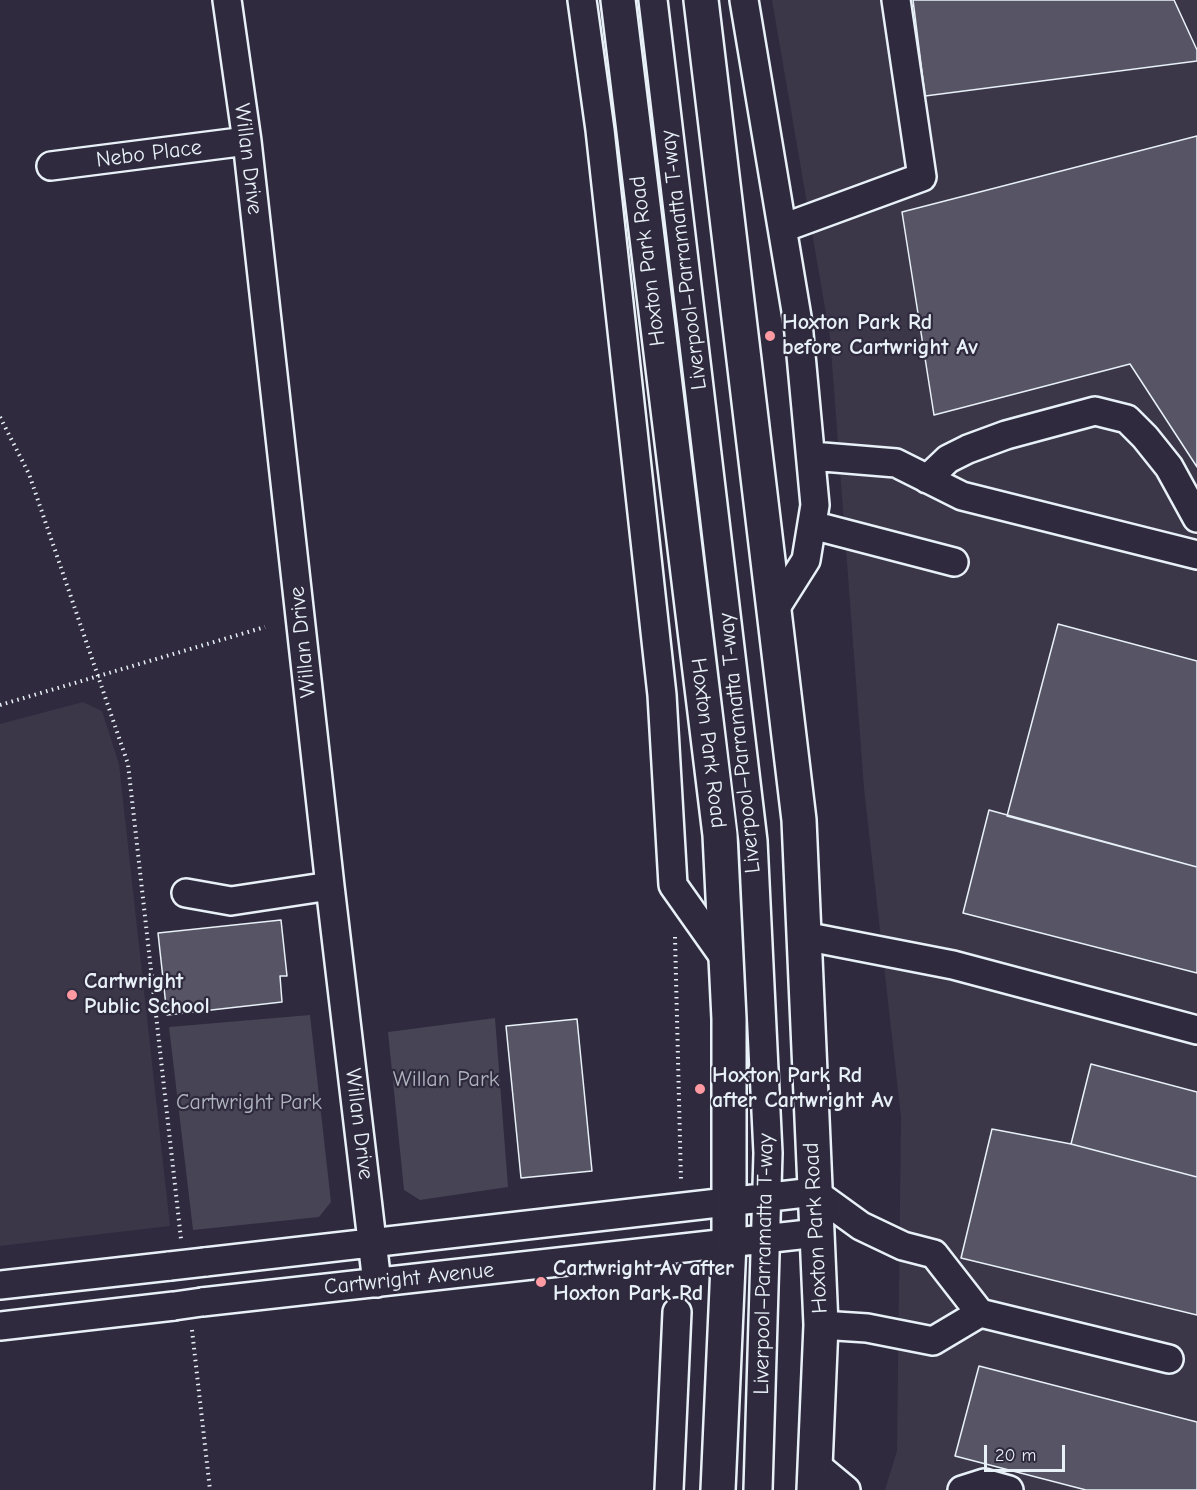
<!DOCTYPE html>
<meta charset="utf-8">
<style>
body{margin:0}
#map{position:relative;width:1197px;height:1490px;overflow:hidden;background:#2f2a3d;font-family:"Comic Neue",sans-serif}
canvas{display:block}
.scale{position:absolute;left:984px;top:1445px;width:81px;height:27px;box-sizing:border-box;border:3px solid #e8f1f8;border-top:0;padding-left:8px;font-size:18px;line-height:21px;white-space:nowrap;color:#e8f1f8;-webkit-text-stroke:4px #2f2a3d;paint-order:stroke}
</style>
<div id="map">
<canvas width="1197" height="1490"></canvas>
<div class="scale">20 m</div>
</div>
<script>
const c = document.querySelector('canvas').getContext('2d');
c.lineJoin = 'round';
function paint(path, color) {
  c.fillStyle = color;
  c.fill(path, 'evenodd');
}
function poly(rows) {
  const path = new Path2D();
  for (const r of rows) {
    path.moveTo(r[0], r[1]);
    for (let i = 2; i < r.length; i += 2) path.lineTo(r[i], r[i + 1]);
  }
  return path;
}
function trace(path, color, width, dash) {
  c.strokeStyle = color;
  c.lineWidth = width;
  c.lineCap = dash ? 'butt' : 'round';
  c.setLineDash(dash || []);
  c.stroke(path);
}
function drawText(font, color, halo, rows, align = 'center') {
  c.font = font + ' "Comic Neue",sans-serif';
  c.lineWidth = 4.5;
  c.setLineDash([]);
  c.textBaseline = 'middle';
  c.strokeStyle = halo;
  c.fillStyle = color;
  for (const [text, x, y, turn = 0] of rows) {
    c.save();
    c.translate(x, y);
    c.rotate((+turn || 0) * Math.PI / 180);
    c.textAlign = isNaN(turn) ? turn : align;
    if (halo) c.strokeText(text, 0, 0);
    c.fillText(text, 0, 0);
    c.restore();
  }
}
const built = poly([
 [772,0,1197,0,1197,1490,885,1490,897,1451,901,1117,864,788,830,337],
 [83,702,102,711,119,764,170,1226,0,1246,0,724]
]);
const green = poly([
 [310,1015,331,1202,319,1217,193,1230,169,1027],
 [495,1018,508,1187,420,1200,404,1190,388,1032]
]);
const building = poly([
 [913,0,1174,0,1197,50,1197,61,925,96,913,0],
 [1197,136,1197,467,1130,364,934,415,902,212,1197,136],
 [1058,624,1197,661,1197,867,1007,816,1058,624],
 [989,810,1197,867,1197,973,963,913,989,810],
 [281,920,287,976,280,976,282,1002,167,1015,158,933,281,920],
 [577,1019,592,1171,521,1178,506,1026,577,1019],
 [1091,1064,1197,1092,1197,1177,1071,1144,1091,1064],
 [992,1129,1071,1144,1197,1177,1197,1315,961,1258,992,1129],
 [979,1366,1197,1422,1197,1490,1086,1490,955,1456,979,1366]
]);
const path = poly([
 [0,417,29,474,128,764,181,1239],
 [0,705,265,627],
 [675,937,681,1181],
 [192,1330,210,1490]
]);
const minor = poly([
 [227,0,247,141,330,886,377,1283],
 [582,0,600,130,662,695,673,885,726,960],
 [653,0,753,841,768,1153,758,1490],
 [744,0,798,323,815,505,806,560,775,609],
 [51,166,247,141],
 [783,228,922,177,896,0],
 [811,456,896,463,962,496,1197,555],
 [927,479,948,459,968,449,1006,435,1095,411,1127,419,1145,437,1169,467,1197,518],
 [812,525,954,562],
 [186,893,231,901,330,886],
 [804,936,953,965,1197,1030],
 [205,1262,814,1192,861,1226,903,1246,934,1254,980,1313,933,1341,867,1328,821,1325],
 [0,1285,170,1266],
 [202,1302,817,1233],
 [980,1313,1169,1359],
 [0,1326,174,1306],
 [816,1465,846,1490],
 [669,1490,677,1312],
 [962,1490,984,1483,1009,1490]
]);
const major = poly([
 [618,0,720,835,729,1019,729,1243,718,1490],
 [701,0,799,820,821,1325,814,1490]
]);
const minorBridge = poly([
 [170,1266,205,1262],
 [174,1306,202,1302]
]);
const markers = [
 [770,336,6,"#ff9aa2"],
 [72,995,6,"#ff9aa2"],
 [700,1089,6,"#ff9aa2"],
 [541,1282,6,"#ff9aa2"]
];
const streetNames = [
 ["Nebo Place",149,154,-7],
 ["Willan Drive",248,159,83],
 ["Liverpool–Parramatta T-way",684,260,-97],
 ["Hoxton Park Road",648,261,-97],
 ["Willan Drive",303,642,-96],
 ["Hoxton Park Road",708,743,83],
 ["Liverpool–Parramatta T-way",740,743,-96],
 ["Willan Drive",359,1124,83],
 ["Hoxton Park Road",816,1228,-93],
 ["Liverpool–Parramatta T-way",764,1264,-89],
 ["Cartwright Avenue",409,1279,-6]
];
const poiNames = [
 ["Hoxton Park Rd",782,323],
 ["before Cartwright Av",782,348],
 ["Cartwright",84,982],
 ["Public School",84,1007],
 ["Hoxton Park Rd",712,1076],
 ["after Cartwright Av",712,1101],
 ["Cartwright Av after",553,1269],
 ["Hoxton Park Rd",553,1294]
];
const parkNames = [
 ["Willan Park",446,1080],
 ["Cartwright Park",249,1103]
];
paint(built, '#3b3749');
paint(green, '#464455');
paint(building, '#575565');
trace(building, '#e8f1f8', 1.5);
trace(minor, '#e8f1f8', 32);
trace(major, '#e8f1f8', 38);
trace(path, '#e8f1f8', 4, [1.5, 4.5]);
trace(minor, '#2f2a3d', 27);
trace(major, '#2f2a3d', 33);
trace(minorBridge, '#e8f1f8', 32, []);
trace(minorBridge, '#2f2a3d', 27);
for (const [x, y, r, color] of markers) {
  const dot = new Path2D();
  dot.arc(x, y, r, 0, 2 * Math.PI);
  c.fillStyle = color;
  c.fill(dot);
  trace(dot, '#2f2a3d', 2);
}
drawText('22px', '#e8f1f8', '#2f2a3d', streetNames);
drawText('bold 22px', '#e8f1f8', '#2f2a3d', poiNames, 'left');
drawText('22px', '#afb4bf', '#2f2a3d', parkNames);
</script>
